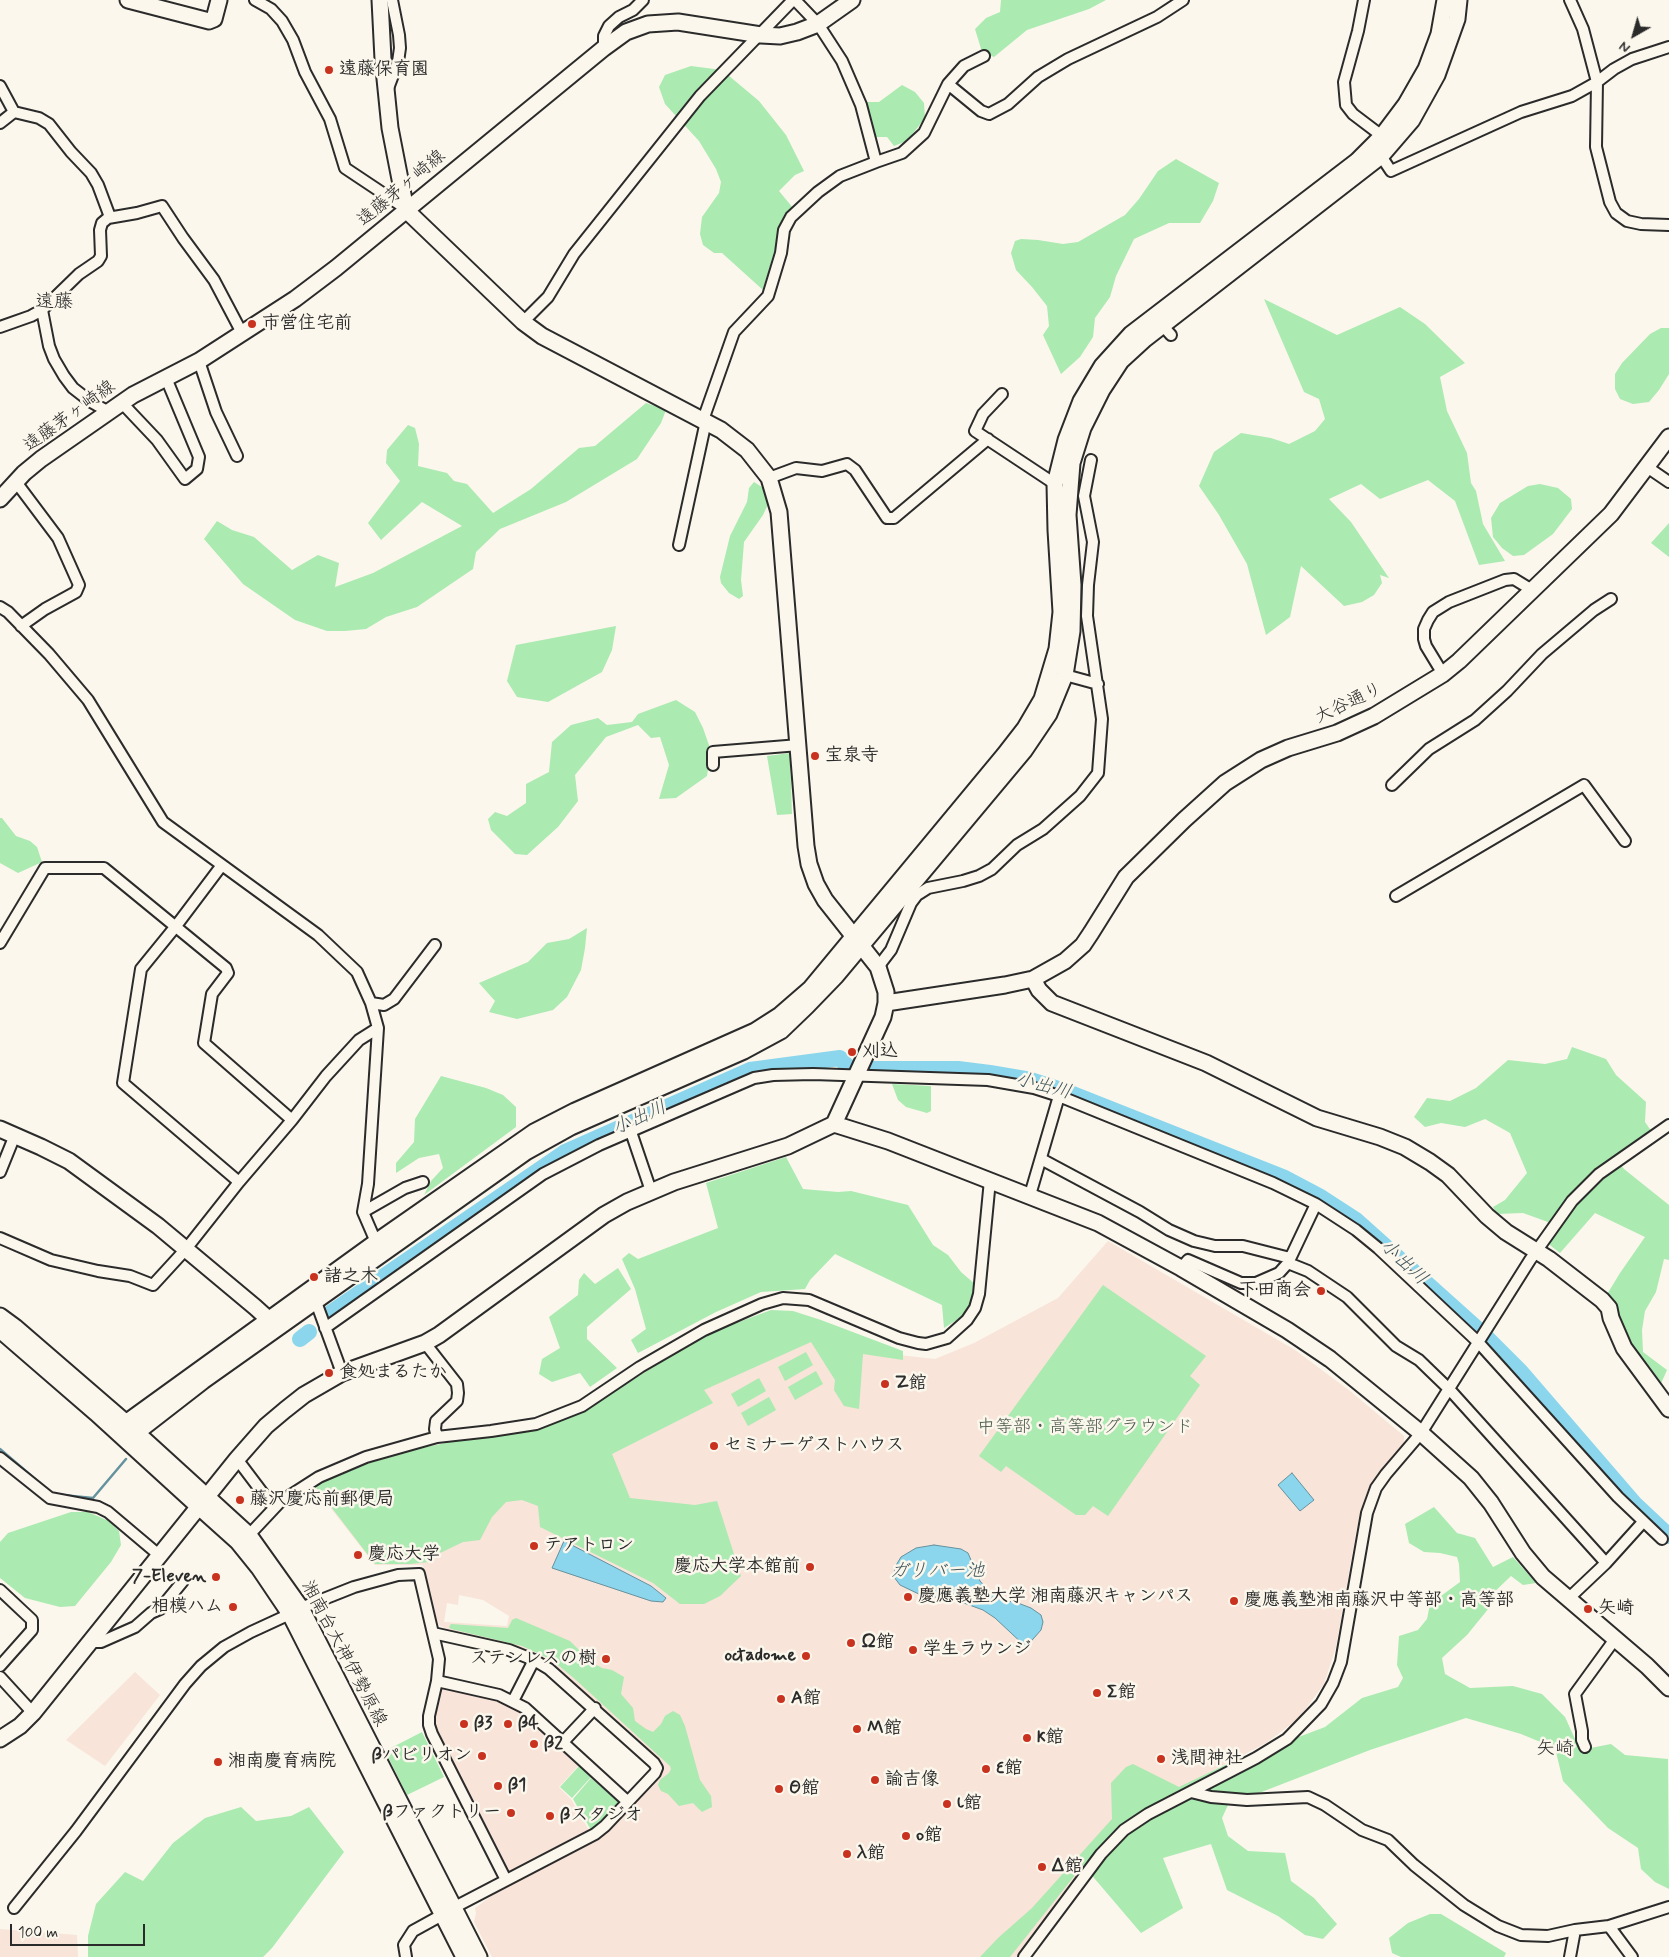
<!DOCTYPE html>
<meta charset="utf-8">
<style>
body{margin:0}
#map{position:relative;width:1669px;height:1957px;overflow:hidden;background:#fbf7ec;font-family:Mynerve,sans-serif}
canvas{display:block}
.north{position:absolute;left:1609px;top:10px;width:50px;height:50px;-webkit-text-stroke:4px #fbf7ec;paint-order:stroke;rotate:218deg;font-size:14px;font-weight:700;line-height:20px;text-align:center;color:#2b2b2b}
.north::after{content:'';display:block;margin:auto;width:18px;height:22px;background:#2b2b2b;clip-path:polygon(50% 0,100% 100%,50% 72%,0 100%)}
.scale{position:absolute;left:10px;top:1924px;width:135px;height:22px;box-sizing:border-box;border:2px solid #2b2b2b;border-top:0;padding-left:6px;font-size:15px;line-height:18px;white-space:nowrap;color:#2b2b2b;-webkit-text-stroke:4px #fbf7ec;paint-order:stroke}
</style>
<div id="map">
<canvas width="1669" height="1957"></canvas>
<div class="north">N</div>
<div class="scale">100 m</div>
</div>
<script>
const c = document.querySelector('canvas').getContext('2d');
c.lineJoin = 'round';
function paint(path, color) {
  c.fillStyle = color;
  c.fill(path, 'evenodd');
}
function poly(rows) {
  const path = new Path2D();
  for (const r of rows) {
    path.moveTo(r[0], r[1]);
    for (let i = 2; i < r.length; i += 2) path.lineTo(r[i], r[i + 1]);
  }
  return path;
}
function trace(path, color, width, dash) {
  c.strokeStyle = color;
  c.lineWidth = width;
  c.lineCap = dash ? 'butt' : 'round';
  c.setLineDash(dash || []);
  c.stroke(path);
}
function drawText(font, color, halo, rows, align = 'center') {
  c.font = font + ' Mynerve,"Klee One",sans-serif';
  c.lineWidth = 5;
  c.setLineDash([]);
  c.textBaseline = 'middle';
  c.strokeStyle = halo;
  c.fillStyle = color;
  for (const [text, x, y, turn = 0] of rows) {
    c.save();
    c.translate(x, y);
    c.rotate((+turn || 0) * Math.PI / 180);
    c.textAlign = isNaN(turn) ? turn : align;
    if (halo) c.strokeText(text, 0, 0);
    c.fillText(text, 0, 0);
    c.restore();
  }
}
const built = poly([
 [1108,1241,1295,1350,1350,1391,1404,1436,1404,1444,1372,1483,1366,1495,1356,1532,1336,1647,1324,1684,1298,1719,1266,1743,1168,1794,1095,1853,1016,1957,492,1957,474,1922,476,1913,475,1908,508,1884,607,1830,664,1768,569,1678,545,1660,511,1645,450,1631,439,1625,427,1594,423,1565,375,1565,315,1488,540,1433,770,1320,899,1355,935,1359,974,1343,1058,1298],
 [459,1595,483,1600,509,1616,507,1626,444,1622,447,1603,458,1605],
 [135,1672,160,1695,105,1766,66,1740],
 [442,1688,475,1694,502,1701,517,1707,580,1764,559,1787,571,1799,590,1832,511,1873,506,1871,435,1730,433,1720],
 [0,1929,77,1935,78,1957,0,1957]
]);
const green = poly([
 [1001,0,1106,0,1089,9,1027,30,994,57,982,52,975,29,986,18,1000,12],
 [691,66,722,70,759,101,786,135,804,171,795,175,779,191,793,208,784,218,763,290,722,253,714,253,703,245,700,234,702,217,719,193,721,182,716,169,699,141,665,104,659,87,665,75],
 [902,85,915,92,924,103,925,118,907,141,894,146,887,137,874,137,867,102,879,102],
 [1176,159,1219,183,1213,201,1200,223,1169,223,1134,239,1116,276,1110,297,1095,318,1093,337,1080,357,1061,374,1043,335,1049,326,1047,306,1032,287,1016,270,1011,253,1015,241,1021,239,1038,240,1063,244,1078,242,1125,215,1139,199,1158,171],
 [1264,299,1337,335,1400,307,1425,324,1465,363,1440,377,1447,411,1467,453,1471,483,1476,491,1483,524,1505,561,1479,565,1455,501,1428,480,1380,499,1361,484,1329,499,1351,522,1389,578,1380,575,1382,583,1374,595,1362,602,1344,606,1301,566,1290,617,1266,635,1247,564,1219,515,1199,486,1214,452,1241,433,1271,438,1289,444,1315,431,1325,419,1319,399,1304,392],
 [1661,328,1669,328,1669,374,1659,390,1649,402,1633,404,1620,399,1615,389,1615,374,1622,363,1650,334],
 [646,403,666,410,661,423,637,459,566,502,500,529,476,552,473,569,417,607,386,617,366,629,345,631,327,631,295,620,243,584,204,539,217,521,232,530,254,537,292,570,318,555,339,563,335,587,373,573,462,526,422,502,381,540,368,523,400,481,386,463,387,450,408,425,415,428,419,444,418,466,447,473,454,481,467,484,493,513,531,489,579,448,595,446],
 [754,482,765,489,770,500,763,515,744,542,741,580,743,596,739,599,729,593,721,583,720,577,730,536,747,502,749,488],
 [1540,484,1558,488,1571,499,1572,509,1553,534,1524,555,1513,556,1502,548,1493,537,1491,518,1500,503,1528,486],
 [1669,523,1669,557,1651,543],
 [616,626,612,650,602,672,548,702,517,697,507,681,516,645],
 [676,700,695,712,703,728,711,751,707,776,676,798,659,799,669,765,660,737,651,738,638,725,606,737,575,775,578,801,558,827,527,855,515,854,491,830,488,819,495,812,507,816,526,803,526,784,549,772,552,742,571,725,598,718,607,725,632,722,638,714],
 [790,753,792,814,777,815,767,756],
 [0,818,2,818,16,836,30,841,37,847,42,862,18,873,0,863],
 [587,928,585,948,581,970,567,997,553,1010,517,1019,489,1012,495,1001,479,983,528,962,547,943,569,939],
 [1572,1047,1606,1059,1616,1075,1646,1102,1645,1122,1654,1135,1617,1160,1624,1169,1669,1205,1669,1260,1664,1259,1656,1292,1645,1311,1642,1330,1643,1352,1667,1370,1659,1388,1618,1327,1619,1311,1606,1296,1620,1273,1645,1237,1595,1213,1560,1253,1541,1238,1548,1222,1523,1213,1497,1214,1493,1207,1505,1200,1527,1173,1510,1133,1485,1119,1465,1127,1441,1123,1425,1127,1414,1117,1427,1098,1450,1101,1476,1088,1508,1060,1545,1064,1567,1059],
 [441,1076,486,1088,503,1095,516,1107,516,1127,424,1195,431,1181,443,1168,439,1154,419,1158,396,1173,396,1163,414,1142,415,1119],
 [892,1084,931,1086,931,1111,927,1113,906,1107,898,1100],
 [786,1157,803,1189,838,1192,851,1191,908,1205,933,1245,948,1255,961,1272,976,1285,968,1313,944,1328,942,1305,835,1254,810,1280,805,1289,761,1292,716,1312,638,1353,631,1340,646,1329,635,1289,622,1259,629,1253,638,1259,718,1228,706,1183],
 [618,1268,631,1289,587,1327,587,1339,617,1368,590,1387,580,1373,552,1382,539,1374,542,1359,560,1348,549,1317,578,1295,579,1280,584,1273,595,1284],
 [1103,1285,1206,1356,1190,1376,1200,1385,1108,1516,1093,1506,1085,1515,1076,1515,1006,1466,1001,1472,979,1456],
 [771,1310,793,1311,821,1320,903,1351,903,1360,863,1354,859,1409,844,1406,834,1390,835,1380,811,1342,704,1390,713,1403,612,1454,630,1498,695,1505,717,1501,741,1576,720,1596,704,1604,680,1604,653,1583,540,1527,538,1506,522,1500,506,1502,492,1517,480,1540,463,1542,436,1555,429,1562,410,1564,375,1564,315,1486,356,1467,417,1449,460,1440,537,1429,592,1405,707,1334],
 [806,1352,813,1365,785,1381,778,1367],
 [816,1371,823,1384,795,1400,788,1387],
 [759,1378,766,1391,738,1407,731,1394],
 [769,1397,776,1410,748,1426,741,1413],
 [1434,1507,1457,1533,1475,1538,1493,1567,1513,1557,1536,1583,1523,1585,1511,1576,1488,1598,1489,1608,1467,1635,1442,1658,1445,1674,1470,1688,1513,1686,1542,1694,1565,1717,1580,1750,1611,1744,1625,1755,1668,1759,1669,1889,1655,1882,1641,1869,1638,1848,1608,1828,1563,1781,1555,1748,1521,1734,1466,1718,1370,1750,1228,1805,1222,1818,1228,1836,1248,1851,1285,1853,1291,1881,1314,1898,1337,1924,1323,1939,1305,1935,1278,1916,1227,1890,1211,1844,1163,1858,1183,1908,1141,1933,1083,1865,1010,1957,980,1957,998,1938,1032,1908,1112,1819,1111,1783,1126,1767,1133,1764,1179,1787,1225,1765,1325,1727,1362,1698,1398,1687,1403,1678,1397,1665,1399,1636,1418,1630,1427,1619,1430,1604,1460,1582,1459,1564,1457,1557,1440,1553,1424,1552,1409,1543,1405,1524],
 [71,1512,88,1512,109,1521,119,1531,121,1545,111,1562,75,1606,60,1607,25,1598,0,1578,0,1542,8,1533],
 [516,1618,570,1641,591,1662,602,1668,612,1670,624,1677,621,1694,633,1708,635,1721,646,1729,653,1732,661,1724,665,1716,673,1711,680,1715,685,1726,700,1780,711,1796,712,1807,702,1812,693,1803,679,1806,668,1794,661,1791,658,1785,660,1780,669,1773,671,1769,670,1766,576,1680,552,1660,522,1646,451,1629,449,1627,451,1624,508,1628,512,1620],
 [422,1732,444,1777,407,1795,385,1751],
 [580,1765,592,1776,572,1798,560,1787],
 [591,1778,620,1803,606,1819,591,1830,573,1799],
 [241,1807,256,1821,291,1816,309,1807,344,1852,272,1948,263,1957,88,1957,88,1936,96,1904,125,1872,143,1881,173,1843,205,1818],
 [1430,1914,1441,1914,1506,1953,1504,1957,1401,1957,1392,1953,1389,1938,1408,1923]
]);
const water = poly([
 [1292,1473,1314,1500,1300,1511,1278,1485,1292,1473],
 [564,1541,651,1586,666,1598,663,1602,651,1601,552,1568,564,1541],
 [934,1545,961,1549,968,1553,980,1581,988,1590,1003,1600,1018,1603,1031,1608,1041,1615,1043,1622,1041,1630,1026,1647,995,1618,983,1610,953,1599,923,1596,900,1585,894,1577,895,1567,901,1557,916,1548,934,1545]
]);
const stream = poly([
 [0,1449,41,1484],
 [62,1495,93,1498,126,1459]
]);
const river = poly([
 [330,1313,565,1152,750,1070,840,1058,848,1067,868,1069,958,1069,990,1073,1031,1080,1065,1091,1242,1161,1285,1178,1319,1196,1356,1220,1481,1332,1521,1372,1634,1503,1669,1536],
 [300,1339,309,1332]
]);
const street = poly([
 [255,0,271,9,282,21,293,40,305,72,330,119,345,168,405,208],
 [1364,0,1358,31,1344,82,1346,105,1353,114,1382,136],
 [1570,0,1583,29,1597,82,1596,147,1610,202,1616,213,1627,221,1641,224,1669,225],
 [604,48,604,36,609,26,619,17,633,10,643,0],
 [948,84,964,66,984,56],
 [0,86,14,112,39,118,49,124,71,152,91,173,98,185,110,217],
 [387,91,398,62,400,48,399,35,392,0],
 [0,123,14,112],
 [1381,156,1391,171,1521,112,1572,96,1597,82,1614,69,1632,59,1669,47],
 [876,162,902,153,924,133,948,84,981,111,989,114,1008,104,1038,77,1068,59,1157,17,1183,0],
 [42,310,49,346,54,359,64,376,73,388,91,402,109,412],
 [523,322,548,297,574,254,700,96,793,0],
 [1162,325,1171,335],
 [0,327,31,316,42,310,79,274,98,261,101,256,100,230,102,223,108,218,137,213,162,206,183,238,214,280,242,333],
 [199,361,216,412,237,456],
 [1002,394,983,414,975,431,1055,484],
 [122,403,157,440,185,479,197,469,199,457,166,378],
 [703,420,734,332,768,296,781,253,784,230,791,217,818,192,840,176,876,162,861,105,842,61,818,24,795,0],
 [1647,467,1669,482],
 [769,478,796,468,822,471,847,464,855,470,887,518,894,518,988,439],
 [16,482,58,538,79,585,76,592,45,609,21,626],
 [679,545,706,421],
 [0,607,8,612,49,654,88,700,163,822,318,935,357,972,371,1003,378,1028,368,1184,363,1212,376,1242],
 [1443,674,1426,646,1424,639,1424,629,1428,620,1433,612,1449,602,1505,580,1514,579,1532,590],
 [1065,675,1098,684],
 [713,765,713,752,799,745],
 [1392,785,1429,749,1475,720,1507,691,1542,654,1594,610,1611,599],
 [222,865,176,926,141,969,123,1083,239,1182],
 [1396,896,1584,785,1625,841],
 [0,943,45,868,104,868,226,968,228,973,212,994,204,1043,292,1120],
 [878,967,891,950,911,903,917,895,928,888,963,881,979,876,992,869,1017,845,1043,829,1080,796,1098,773,1102,719,1087,616,1088,585,1093,542,1084,496,1091,460],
 [371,1003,384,1005,394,999,435,945],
 [631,1132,651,1191],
 [1041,1159,1140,1212,1169,1230,1194,1241,1215,1246,1243,1246,1290,1258],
 [0,1172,15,1135],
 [1030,1195,1059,1096],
 [1316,1204,1288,1263,1308,1271,1347,1297,1396,1346,1419,1360,1450,1390,1606,1563],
 [363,1212,405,1188,423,1182],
 [0,1238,51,1260,98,1271,130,1276,153,1285,186,1249,239,1182,292,1120,326,1076,359,1040,378,1028],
 [1181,1268,1188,1260,1241,1283,1256,1283,1279,1273,1288,1263],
 [316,1302,342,1373],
 [325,1328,543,1174,599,1145,740,1084,754,1078,773,1075,813,1074,988,1080,1034,1088,1059,1096,1273,1183,1316,1204,1356,1230,1378,1248,1478,1342,1618,1497,1662,1539],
 [425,1343,457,1384,458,1393,457,1401,436,1421,435,1429,437,1437],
 [0,1458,50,1498,98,1507,108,1512,159,1555],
 [237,1459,274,1508],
 [249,1535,280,1502,319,1477,366,1457,437,1437,491,1431,536,1424,582,1406,640,1367,704,1330,762,1304,783,1298,809,1300,899,1338,918,1343,926,1344,947,1338,967,1320,975,1308,979,1294,990,1180],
 [0,1590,32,1620,32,1630,0,1666],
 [1568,1599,1606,1563,1643,1522],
 [301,1608,354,1587,398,1575,419,1574,439,1659,437,1681,429,1716,429,1725,432,1734,506,1880],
 [433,1633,509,1650,534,1660,549,1669,654,1763,657,1768,655,1773,605,1826,595,1834,453,1908],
 [90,1642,101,1642,135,1627,151,1613,160,1609,183,1581],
 [0,1677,33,1713],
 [437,1681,499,1695,525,1708,628,1802],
 [513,1701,534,1660],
 [563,1742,595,1708],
 [1585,1747,1582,1740,1582,1731,1575,1694,1615,1639],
 [1191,1792,1211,1797,1247,1800,1308,1797,1325,1805,1362,1830,1388,1840,1414,1865,1464,1905,1498,1926,1521,1935,1548,1936,1575,1930,1609,1926,1669,1907],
 [14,1908,76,1831,185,1684,201,1666,224,1647,251,1632,290,1614],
 [1609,1926,1632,1957],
 [406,1957,404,1945,413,1931,442,1915],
 [1024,1957,1101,1854,1124,1830,1148,1814,1256,1758,1287,1739,1321,1704,1333,1683,1341,1662,1367,1513,1376,1488,1386,1474,1421,1433,1530,1260,1572,1201,1599,1174,1669,1125],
 [1570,1957,1575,1930]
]);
const secondary = poly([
 [128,0,209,21,214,19,219,0],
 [0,499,24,473,41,459,133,395,199,361,295,299,336,268,604,48,626,32,648,24,678,22,761,35,780,36,797,32,818,24,852,0],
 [1033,979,1039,990,1052,1003,1206,1063,1317,1118,1380,1137,1405,1147,1430,1162,1448,1175,1487,1216,1506,1232,1549,1259,1602,1300,1609,1308,1611,1318,1624,1348,1669,1409],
 [886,1003,1005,985,1033,979,1065,961,1083,945,1091,933,1126,877,1184,820,1225,783,1261,760,1288,748,1337,733,1374,716,1443,674,1459,661,1611,514,1669,437],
 [834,1124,888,1141,1098,1223,1181,1268,1287,1330,1330,1359,1421,1433,1471,1478,1491,1503,1523,1553,1543,1577,1647,1666,1669,1688],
 [0,1129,41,1147,69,1161,158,1226,255,1307,276,1326],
 [0,1316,15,1327,125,1422,249,1535,301,1608,479,1957],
 [0,1330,96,1413,199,1507,238,1542,259,1568,290,1614,464,1957],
 [116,1430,376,1242,534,1132,575,1111,755,1031,780,1015,810,989,1004,755,1025,728,1042,699,1057,649,1061,612,1056,530,1055,484,1066,440,1081,401,1102,366,1131,334,1357,161,1382,136,1406,104,1426,69,1439,34,1445,0],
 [127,1440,203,1381,526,1152,571,1127,744,1051,781,1031,807,1006,836,976,1024,751,1049,714,1065,675,1072,631,1073,585,1068,515,1072,463,1083,428,1102,390,1121,361,1145,339,1381,156,1412,120,1437,75,1457,19,1459,0],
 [0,1739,20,1726,33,1713,237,1459,266,1426,285,1410,304,1395,342,1373,425,1343,439,1335,604,1215,627,1202,674,1182,788,1146,834,1124,883,1017,886,1003,886,992,878,967,825,900,816,884,809,864,806,846,779,512,769,478,747,450,721,430,542,336,523,322,406,210,390,128,383,59,380,0]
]);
const markers = [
 [329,70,5,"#c8321e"],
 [252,324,5,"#c8321e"],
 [815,756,5,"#c8321e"],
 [852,1052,5,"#c8321e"],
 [314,1277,5,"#c8321e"],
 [1321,1291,5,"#c8321e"],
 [329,1373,5,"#c8321e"],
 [885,1384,5,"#c8321e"],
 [714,1446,5,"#c8321e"],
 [240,1500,5,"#c8321e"],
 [534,1546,5,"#c8321e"],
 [358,1555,5,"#c8321e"],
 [810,1567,5,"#c8321e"],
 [216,1577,5,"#c8321e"],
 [908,1597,5,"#c8321e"],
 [1234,1601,5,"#c8321e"],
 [233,1607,5,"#c8321e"],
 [1588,1609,5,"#c8321e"],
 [851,1643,5,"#c8321e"],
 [913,1650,5,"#c8321e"],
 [806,1656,5,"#c8321e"],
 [606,1659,5,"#c8321e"],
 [1097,1693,5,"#c8321e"],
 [781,1699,5,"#c8321e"],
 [464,1724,5,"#c8321e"],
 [508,1724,5,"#c8321e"],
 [857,1729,5,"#c8321e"],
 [1027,1738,5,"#c8321e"],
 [534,1744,5,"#c8321e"],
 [482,1756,5,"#c8321e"],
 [1161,1759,5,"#c8321e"],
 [218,1762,5,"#c8321e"],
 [986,1769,5,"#c8321e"],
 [875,1780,5,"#c8321e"],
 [498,1786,5,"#c8321e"],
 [779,1789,5,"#c8321e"],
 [947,1804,5,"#c8321e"],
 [511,1813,5,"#c8321e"],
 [550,1816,5,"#c8321e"],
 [906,1836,5,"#c8321e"],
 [847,1854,5,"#c8321e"],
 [1042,1867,5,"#c8321e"]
];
const poiNames = [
 ["遠藤保育園",339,70],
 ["市営住宅前",262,324],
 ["宝泉寺",825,756],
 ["刈込",862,1052],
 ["諸之木",324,1277],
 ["下田商会",1311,1291,"right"],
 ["食処まるたか",339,1373],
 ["Ζ館",895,1384],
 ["セミナーゲストハウス",724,1446],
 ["藤沢慶応前郵便局",250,1500],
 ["テアトロン",544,1546],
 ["慶応大学",368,1555],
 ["慶応大学本館前",800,1567,"right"],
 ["7-Eleven",206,1577,"right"],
 ["慶應義塾大学 湘南藤沢キャンパス",918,1597],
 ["慶應義塾湘南藤沢中等部・高等部",1244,1601],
 ["相模ハム",223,1607,"right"],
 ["矢崎",1598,1609],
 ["Ω館",861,1643],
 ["学生ラウンジ",923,1650],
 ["octadome",796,1656,"right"],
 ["ステンレスの樹",596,1659,"right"],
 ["Σ館",1107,1693],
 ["A館",791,1699],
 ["β3",474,1724],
 ["β4",518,1724],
 ["Μ館",867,1729],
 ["κ館",1037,1738],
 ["β2",544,1744],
 ["βパビリオン",472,1756,"right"],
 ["浅間神社",1171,1759],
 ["湘南慶育病院",228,1762],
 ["ε館",996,1769],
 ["諭吉像",885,1780],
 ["β1",508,1786],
 ["Θ館",789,1789],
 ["ι館",957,1804],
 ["βファクトリー",501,1813,"right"],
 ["βスタジオ",560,1816],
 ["ο館",916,1836],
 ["λ館",857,1854],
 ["Δ館",1052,1867]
];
const streetNames = [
 ["遠藤茅ヶ崎線",402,189,-40],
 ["遠藤茅ヶ崎線",70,417,-36],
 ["大谷通り",1349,704,-25],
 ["湘南台大神伊勢原線",343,1654,62]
];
const parkNames = [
 ["中等部・高等部グラウンド",1085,1428]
];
const neighbourhoodNames = [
 ["遠藤",54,303],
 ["矢崎",1555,1750]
];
const waterNames = [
 ["小出川",1043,1087,15],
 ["小出川",640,1119,-24],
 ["小出川",1403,1263,43],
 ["ガリバー池",937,1572]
];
paint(built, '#f8e4d8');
paint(green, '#abeab1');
paint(water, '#8bd6ec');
trace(water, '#65929f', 1);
trace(stream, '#65929f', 2.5);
trace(river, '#8bd6ec', 16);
trace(street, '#2b2b2b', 14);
trace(secondary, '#2b2b2b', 19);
trace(street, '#fbf7ec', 10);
trace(secondary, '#fbf7ec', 15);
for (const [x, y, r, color] of markers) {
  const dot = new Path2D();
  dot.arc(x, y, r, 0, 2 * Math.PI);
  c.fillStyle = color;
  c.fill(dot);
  trace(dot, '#fbf7ec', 2);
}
drawText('bold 18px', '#2b2b2b', '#fbf7ec', poiNames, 'left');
drawText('18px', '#2b2b2b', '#fbf7ec', streetNames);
drawText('18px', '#4b5b4c', '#fbf7ec', parkNames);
drawText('19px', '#2b2b2b', '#fbf7ec', neighbourhoodNames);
drawText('italic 19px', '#43565b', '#fbf7ec', waterNames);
</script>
